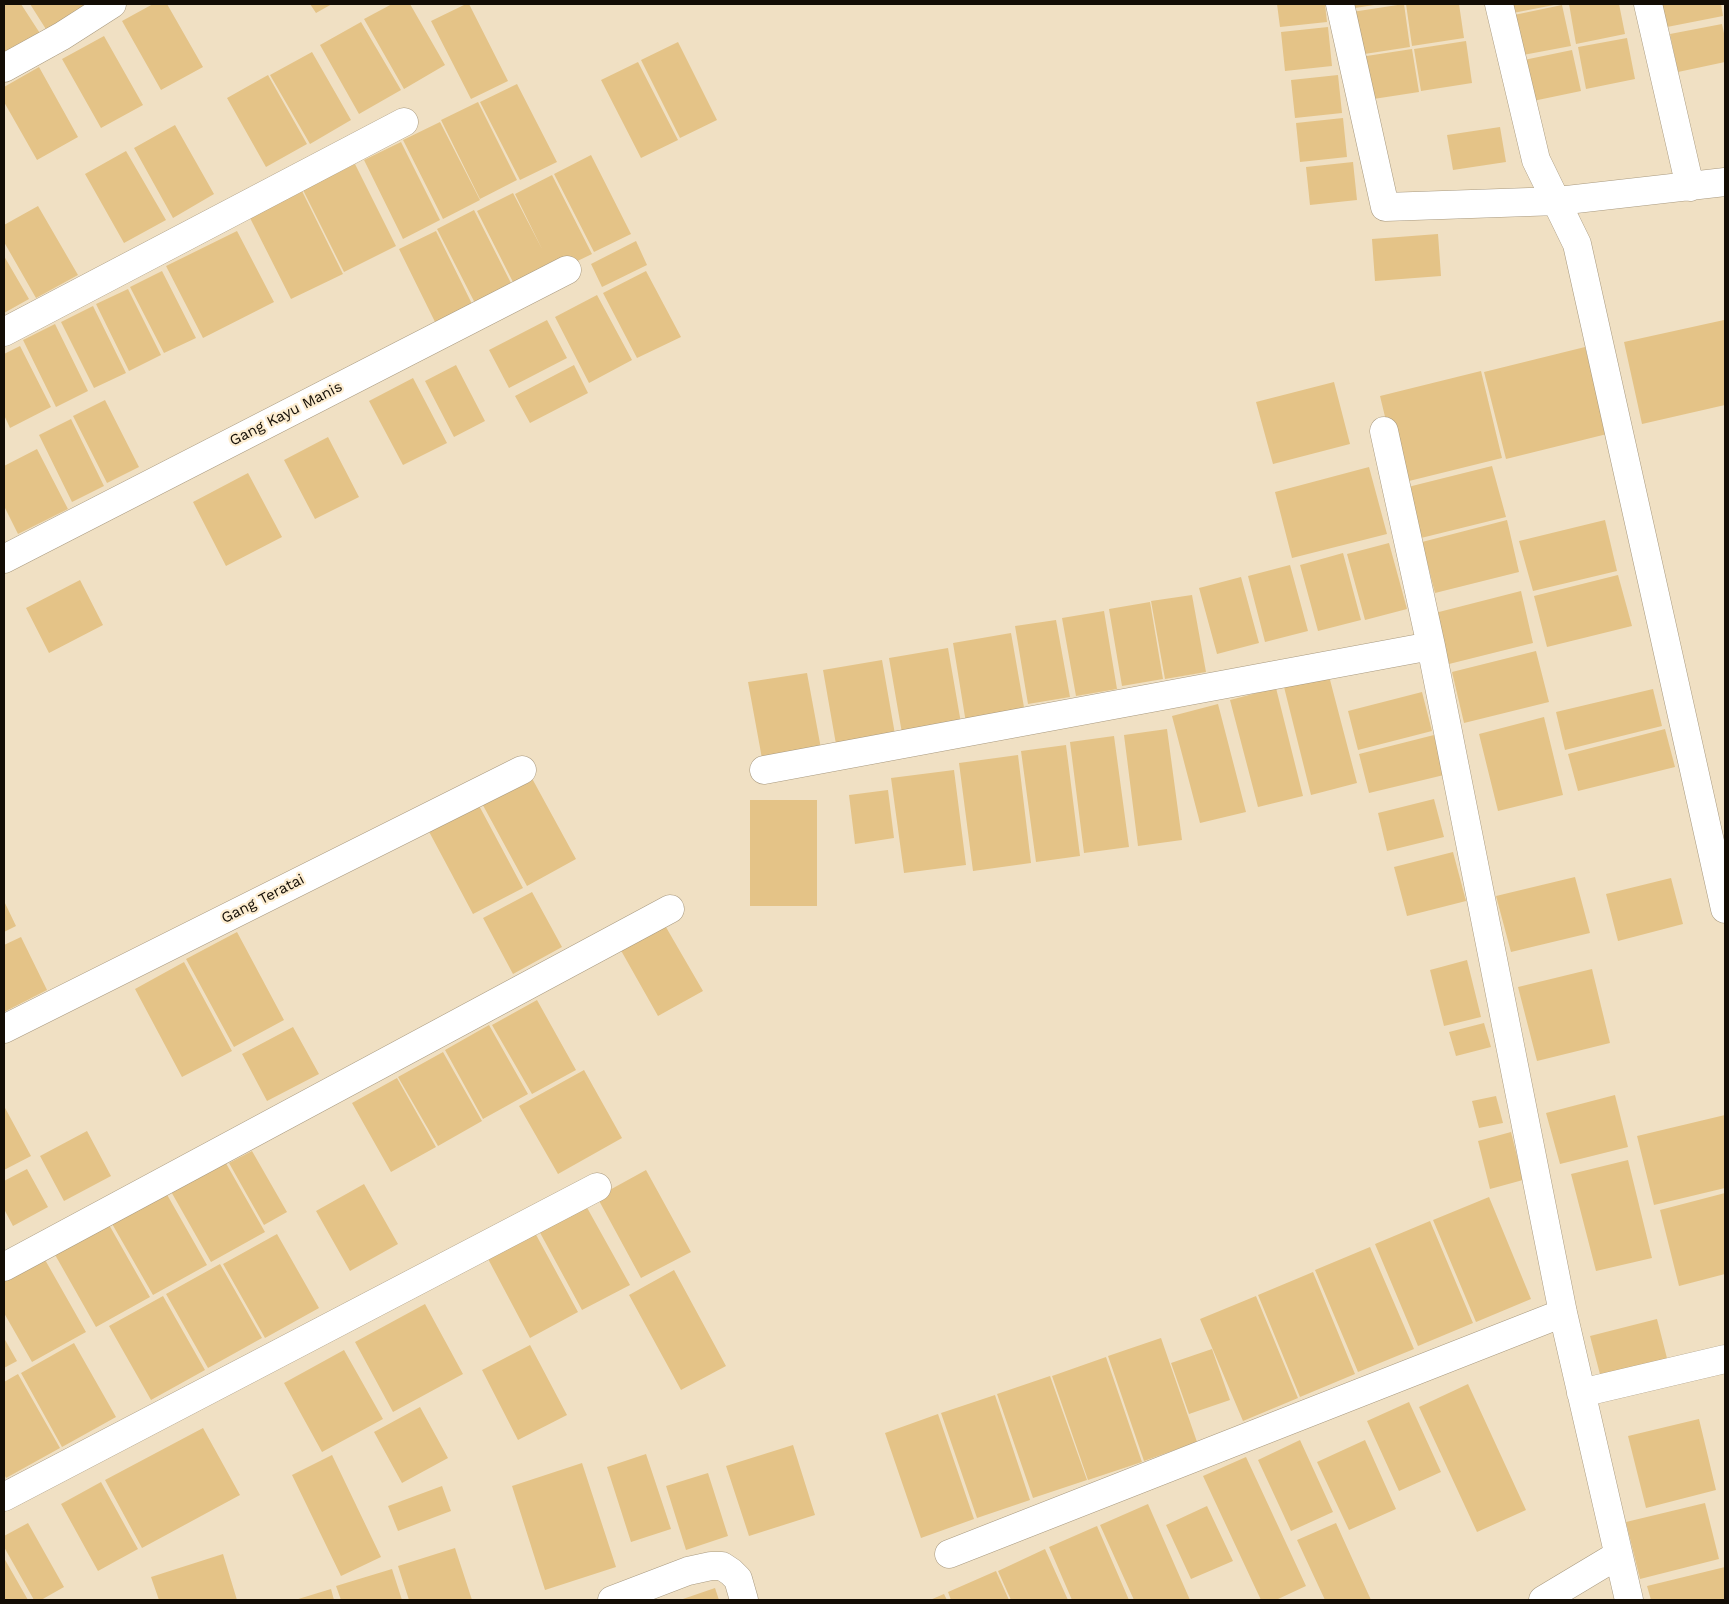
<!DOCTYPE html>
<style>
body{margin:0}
#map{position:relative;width:1729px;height:1604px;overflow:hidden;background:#f0e0c3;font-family:"Work Sans",sans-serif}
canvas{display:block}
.frame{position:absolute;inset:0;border:5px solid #130d05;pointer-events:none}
</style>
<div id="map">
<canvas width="1729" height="1604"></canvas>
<div class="frame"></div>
</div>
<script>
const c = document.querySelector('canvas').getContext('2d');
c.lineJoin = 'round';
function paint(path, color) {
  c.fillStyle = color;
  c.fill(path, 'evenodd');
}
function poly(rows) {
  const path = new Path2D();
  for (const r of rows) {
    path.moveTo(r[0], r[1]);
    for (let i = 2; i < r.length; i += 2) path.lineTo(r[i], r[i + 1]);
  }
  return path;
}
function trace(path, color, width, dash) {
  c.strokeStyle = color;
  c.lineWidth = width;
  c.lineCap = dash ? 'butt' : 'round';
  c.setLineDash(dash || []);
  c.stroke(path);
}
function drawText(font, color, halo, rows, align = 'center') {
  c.font = font + ' "Work Sans",sans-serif';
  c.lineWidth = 4.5;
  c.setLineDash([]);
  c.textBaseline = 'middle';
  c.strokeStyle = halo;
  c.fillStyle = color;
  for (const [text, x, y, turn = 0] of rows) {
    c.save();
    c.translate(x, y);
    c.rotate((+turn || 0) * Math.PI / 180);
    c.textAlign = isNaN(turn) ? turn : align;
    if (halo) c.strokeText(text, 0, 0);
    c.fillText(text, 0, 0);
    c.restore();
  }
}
const building = poly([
 [4,4,21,4,43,38,4,63],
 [30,4,95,4,49,34],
 [153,4,167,4,203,67,161,90,122,21],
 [310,4,332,4,316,13],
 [392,4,410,4,445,65,404,89,364,19],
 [466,4,469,4,508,81,471,99,431,21],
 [1277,4,1325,4,1327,22,1280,27],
 [1348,4,1374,4,1374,5,1349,9],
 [1404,4,1410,47,1358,55,1352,12],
 [1406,4,1459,4,1464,38,1412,46],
 [1511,4,1554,4,1554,5,1513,13],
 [1569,4,1619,4,1625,34,1576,44],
 [1662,4,1721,4,1723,16,1667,27],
 [1562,5,1571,46,1523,55,1514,15],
 [361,22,401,90,359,114,320,45],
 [1722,24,1725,38,1725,62,1678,72,1670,34],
 [1328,27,1332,66,1285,71,1281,32],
 [104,36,143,105,101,128,62,59],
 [1627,38,1635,79,1586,89,1578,47],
 [1466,41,1472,83,1421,91,1414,49],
 [678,42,717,120,680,138,641,60],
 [1412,49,1419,92,1367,100,1360,57],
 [1572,50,1581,91,1533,101,1524,60],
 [312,52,351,120,310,144,270,75],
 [638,62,678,140,641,158,601,80],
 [39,67,78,137,37,160,4,102,4,87],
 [268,75,307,144,266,167,227,98],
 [1338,75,1342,113,1295,118,1291,80],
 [517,84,557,162,520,180,480,102],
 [478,102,517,180,480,199,441,120],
 [1343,118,1347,157,1300,162,1296,123],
 [440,122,480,200,443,219,403,140],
 [175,125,214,194,173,218,134,148],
 [1500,127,1506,162,1453,170,1447,135],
 [401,142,440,220,403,239,364,160],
 [126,151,166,220,124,243,85,174],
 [591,155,631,234,594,252,554,174],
 [1353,162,1357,200,1310,205,1306,167],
 [355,164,396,246,344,272,303,190],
 [552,175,592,254,517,290,477,211,513,193,542,249,515,194],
 [302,191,343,274,291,299,250,218],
 [38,206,78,275,36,298,4,242,4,225],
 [474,210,514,289,477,307,437,229],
 [237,231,274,302,203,338,166,266],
 [436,231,475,310,438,328,399,249],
 [1438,234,1441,276,1375,281,1372,239],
 [636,241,647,265,602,287,591,264],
 [4,256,29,299,4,313],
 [162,271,196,338,164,353,130,287],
 [646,271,681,337,637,358,603,293],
 [128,289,161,355,129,371,96,304],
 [597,295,632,360,589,383,555,317],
 [93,306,126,373,94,388,61,322],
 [547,320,567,358,509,388,489,350],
 [1724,320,1725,405,1642,424,1624,342],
 [55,324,88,391,56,407,23,340],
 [20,346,51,407,10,428,4,415,4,354],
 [1585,347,1607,434,1506,459,1484,372],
 [456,365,485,421,454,437,425,381],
 [574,365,588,393,530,423,515,396],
 [1481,371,1502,458,1401,483,1380,396],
 [413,378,447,443,403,465,369,401],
 [1334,382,1350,444,1273,464,1256,402],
 [105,400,139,467,107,483,73,416],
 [71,419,104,486,72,502,39,435],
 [328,437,359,497,315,519,284,460],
 [37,449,68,509,18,534,4,506,4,466],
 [1492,466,1506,517,1421,538,1408,487],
 [1369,467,1387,534,1292,558,1275,492],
 [248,473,282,537,226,566,193,502],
 [1507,520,1519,572,1435,593,1422,542],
 [1605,520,1617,571,1533,591,1519,541],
 [1389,543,1407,609,1365,620,1347,554],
 [1343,553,1361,620,1318,631,1300,565],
 [1290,565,1308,631,1265,642,1248,576],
 [1618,575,1632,626,1547,647,1534,596],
 [1241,577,1259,643,1217,654,1199,588],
 [80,580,103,625,49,653,26,608],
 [1521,591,1533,643,1449,664,1435,613],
 [1192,595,1206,672,1165,679,1151,601],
 [1150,602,1163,679,1122,686,1109,609],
 [1104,611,1117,689,1076,696,1062,618],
 [1056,620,1070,697,1028,704,1015,626],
 [1011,633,1025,713,966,723,953,643],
 [948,648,962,729,903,739,889,658],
 [1536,651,1549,702,1464,723,1452,672],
 [882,660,896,740,837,750,823,670],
 [807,673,822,754,763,764,748,682],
 [1329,676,1357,783,1311,795,1284,687],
 [1276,688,1303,796,1258,807,1230,700],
 [1653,689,1662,726,1565,750,1556,712],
 [1422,692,1432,731,1358,750,1348,711],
 [1218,704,1246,812,1200,823,1172,716],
 [1544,717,1563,795,1498,811,1479,734],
 [1167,729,1182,840,1138,846,1124,735],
 [1665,729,1675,767,1578,791,1568,754],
 [1434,735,1444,775,1369,793,1359,754],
 [1114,736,1129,847,1084,853,1070,742],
 [1066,745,1080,856,1036,862,1021,751],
 [1018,755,1031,863,973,871,959,763],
 [954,770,966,865,904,873,891,778],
 [528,771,576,859,527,886,479,798],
 [888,790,894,838,855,844,849,795],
 [1434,799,1444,837,1387,851,1378,813],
 [476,800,523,888,473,914,426,826],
 [750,800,817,800,817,906,750,906],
 [1453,852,1466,901,1407,916,1394,867],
 [1575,877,1590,933,1511,952,1496,896],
 [1671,878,1683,924,1618,941,1606,894],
 [532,892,562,947,513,974,483,918],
 [4,901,16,926,4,932],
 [663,922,703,991,658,1016,619,947],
 [237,932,284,1020,234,1047,186,959],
 [21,937,47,990,4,1012,4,945],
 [1467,960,1481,1017,1444,1026,1430,970],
 [184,962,232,1051,182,1077,135,989],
 [1592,969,1610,1043,1537,1061,1518,987],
 [537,1000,576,1070,532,1094,492,1025],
 [1484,1023,1491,1047,1456,1056,1449,1032],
 [489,1025,528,1094,483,1119,445,1050],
 [293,1027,319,1074,267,1101,242,1054],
 [443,1052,482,1121,438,1146,398,1077],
 [584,1070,622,1138,558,1174,519,1106],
 [397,1078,436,1147,391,1172,352,1103],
 [1615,1095,1628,1147,1560,1164,1546,1113],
 [1496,1096,1503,1123,1479,1128,1472,1101],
 [4,1106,31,1156,4,1170],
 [1725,1115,1725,1188,1654,1205,1637,1136],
 [87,1131,111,1176,64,1201,40,1156],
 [1511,1132,1523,1180,1490,1189,1478,1141],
 [252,1151,287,1212,264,1225,229,1163],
 [223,1158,265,1232,211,1262,169,1188],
 [1628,1160,1652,1258,1596,1271,1571,1174],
 [27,1169,48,1207,13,1226,4,1209,4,1181],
 [646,1170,691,1252,641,1278,597,1197],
 [364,1184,398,1244,350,1271,316,1211],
 [165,1191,207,1265,153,1295,111,1222],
 [1725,1193,1725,1274,1679,1286,1660,1210],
 [1489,1197,1531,1299,1476,1322,1433,1220],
 [585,1204,630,1285,582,1310,538,1229],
 [1430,1221,1473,1323,1418,1346,1375,1244],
 [108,1223,150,1297,96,1327,54,1253],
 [534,1231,578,1312,530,1338,487,1257],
 [277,1234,319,1308,265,1338,223,1264],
 [1370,1247,1414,1349,1358,1372,1315,1270],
 [44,1258,86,1332,32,1362,4,1313,4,1281],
 [220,1264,262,1338,208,1368,166,1294],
 [674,1270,726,1366,681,1390,629,1295],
 [1313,1272,1355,1374,1300,1397,1258,1295],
 [163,1296,205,1370,151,1400,109,1326],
 [1256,1296,1298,1398,1243,1421,1200,1319],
 [425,1304,463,1374,393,1412,355,1342],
 [1657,1319,1669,1366,1602,1382,1590,1336],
 [4,1338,17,1361,4,1368],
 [1161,1338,1197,1442,1144,1461,1108,1356],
 [74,1343,116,1417,62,1447,21,1373],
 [530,1345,567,1415,518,1440,482,1370],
 [1212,1349,1230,1400,1189,1414,1171,1363],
 [344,1350,383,1419,322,1452,284,1383],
 [1106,1357,1142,1462,1088,1480,1052,1376],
 [18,1374,60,1448,6,1478,4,1474,4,1382],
 [1050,1376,1087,1480,1033,1498,997,1394],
 [1468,1384,1526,1510,1477,1532,1419,1407],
 [995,1395,1030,1500,977,1518,941,1413],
 [1409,1402,1441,1472,1399,1491,1367,1421],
 [420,1407,448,1458,402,1483,374,1432],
 [938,1414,974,1519,921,1538,885,1433],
 [1699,1419,1716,1490,1646,1508,1628,1436],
 [203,1428,240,1495,142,1548,105,1480],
 [1300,1440,1333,1512,1291,1531,1258,1460],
 [1365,1440,1396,1509,1349,1530,1317,1462],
 [793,1445,815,1515,749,1536,726,1466],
 [646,1454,671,1529,631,1542,607,1467],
 [332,1455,381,1557,341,1576,292,1475],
 [1246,1457,1306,1586,1276,1600,1261,1600,1203,1476],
 [582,1463,616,1567,545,1590,512,1486],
 [708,1473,728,1536,686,1550,666,1486],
 [101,1482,138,1549,98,1571,61,1504],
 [442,1486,451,1511,398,1531,388,1506],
 [1705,1503,1719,1559,1640,1579,1626,1522],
 [1148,1504,1190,1600,1134,1600,1100,1525],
 [1207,1506,1233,1561,1191,1579,1166,1525],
 [28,1523,64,1587,41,1600,34,1600,4,1547,4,1536],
 [1336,1523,1371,1600,1325,1600,1297,1540],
 [1097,1526,1129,1600,1072,1600,1049,1547],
 [455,1548,472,1600,409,1600,398,1566],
 [1045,1549,1068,1600,1011,1600,998,1571],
 [223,1554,237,1600,159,1600,151,1577],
 [4,1558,28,1600,4,1600],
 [1725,1567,1725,1600,1651,1600,1647,1586],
 [392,1569,402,1600,341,1600,336,1586],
 [996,1571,1009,1600,951,1600,948,1592],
 [715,1588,719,1600,680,1600],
 [331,1589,334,1600,295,1600],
 [944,1594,947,1600,930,1600]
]);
const street = poly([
 [1340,4,1385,207,1558,201,1725,182],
 [1499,4,1536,160,1577,244,1725,909],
 [1648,4,1690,187],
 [4,68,62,36,112,4],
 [4,332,404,122],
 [1384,431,1431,646,1563,1313,1629,1600],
 [4,559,567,270],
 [764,770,1431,646],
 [4,1029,522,770],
 [4,1267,670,909],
 [1581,1393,1725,1359],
 [4,1497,597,1187],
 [949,1554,1563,1313],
 [612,1600,688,1571,711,1566,722,1566,731,1572,738,1579,744,1600],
 [1543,1600,1618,1555]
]);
const streetNames = [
 ["Gang Kayu Manis",286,414,-27],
 ["Gang Teratai",263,899,-27]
];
paint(building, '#e4c387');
trace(street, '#a8997f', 29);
trace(street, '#fff', 28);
drawText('15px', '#130d05', '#fdedd0', streetNames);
</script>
